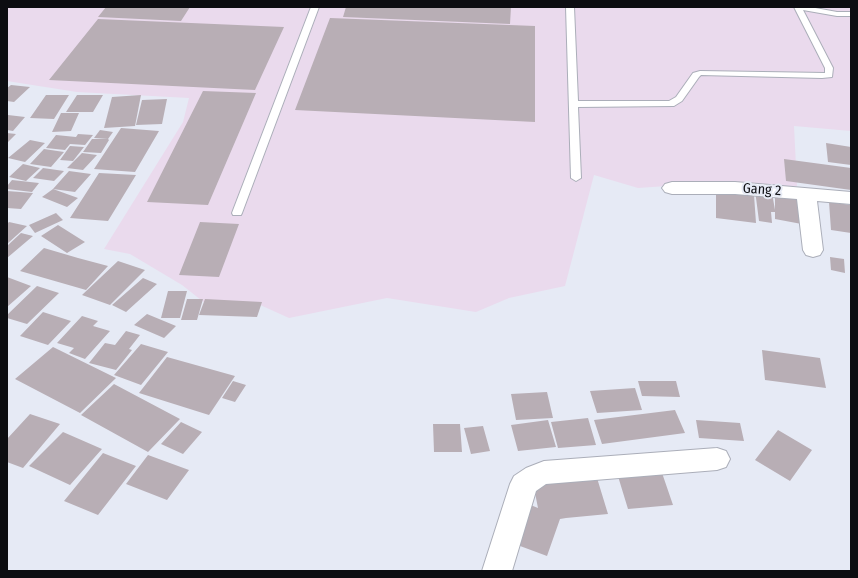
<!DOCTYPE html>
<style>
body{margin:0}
#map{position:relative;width:858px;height:578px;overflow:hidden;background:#e6eaf5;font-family:"Fira Sans Condensed",sans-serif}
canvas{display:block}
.frame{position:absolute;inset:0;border:8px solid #0c0d11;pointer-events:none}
</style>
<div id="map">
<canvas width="858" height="578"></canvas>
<div class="frame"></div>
</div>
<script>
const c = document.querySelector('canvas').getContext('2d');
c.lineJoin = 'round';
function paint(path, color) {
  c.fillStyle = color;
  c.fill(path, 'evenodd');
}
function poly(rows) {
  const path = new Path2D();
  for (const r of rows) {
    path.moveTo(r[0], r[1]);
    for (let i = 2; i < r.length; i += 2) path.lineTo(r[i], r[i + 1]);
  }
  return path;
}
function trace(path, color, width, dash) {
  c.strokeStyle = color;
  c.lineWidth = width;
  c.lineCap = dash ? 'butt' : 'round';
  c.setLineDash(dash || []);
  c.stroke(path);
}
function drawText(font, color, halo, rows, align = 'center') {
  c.font = font + ' "Fira Sans Condensed",sans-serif';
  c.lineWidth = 4;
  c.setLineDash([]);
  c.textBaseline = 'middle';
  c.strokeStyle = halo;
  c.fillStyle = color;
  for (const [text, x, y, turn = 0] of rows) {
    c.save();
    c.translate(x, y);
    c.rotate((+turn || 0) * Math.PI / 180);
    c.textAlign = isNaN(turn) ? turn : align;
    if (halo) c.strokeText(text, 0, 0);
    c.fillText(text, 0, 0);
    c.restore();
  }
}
const industrial = poly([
 [7,7,851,7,851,131,794,126,797,186,667,186,638,188,594,175,565,286,509,298,476,312,387,298,289,318,258,304,206,304,182,285,130,254,104,249,183,122,189,98,77,92,7,81]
]);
const building = poly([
 [106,7,190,7,181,21,98,17],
 [346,7,511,7,510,24,343,17],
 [330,18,535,26,535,122,295,110],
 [98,19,284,27,255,90,49,80],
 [11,85,30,87,14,102,7,101,7,88],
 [203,91,256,93,208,205,147,202],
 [46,95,69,95,54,119,30,118],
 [77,95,103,95,93,112,66,112],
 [141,95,135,126,104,128,112,97],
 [167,99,162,124,136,125,142,100],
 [61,113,79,113,71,131,52,132],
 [8,115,25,117,13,131,7,130],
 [121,128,159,131,135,172,94,169],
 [100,130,113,132,108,139,94,138],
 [7,133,16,134,7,143],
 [78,134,93,135,85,145,70,144,65,150,46,148,56,135,76,137],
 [92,139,108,139,109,140,101,153,83,152],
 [30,140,45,143,25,162,8,158],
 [826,143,851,147,851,165,828,162],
 [70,146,84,147,73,161,60,160],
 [44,149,64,152,51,167,30,164],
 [82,153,97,155,83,170,67,168],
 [784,159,851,168,851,190,786,181],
 [23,164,40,168,26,181,9,177],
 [43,168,64,171,54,181,33,178],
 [69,171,91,174,75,192,53,189],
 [99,173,136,175,108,221,70,218],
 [12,180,39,183,32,192,7,189,7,186],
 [53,189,78,198,67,207,42,197],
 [716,190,754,195,756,223,716,218],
 [755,190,772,193,775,210,775,194,806,199,807,225,775,219,775,212,771,212,772,223,759,221],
 [7,191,33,193,21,209,7,208],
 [829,202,851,205,851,233,831,230],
 [56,213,63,220,35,233,29,225],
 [9,222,27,226,7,244,7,224],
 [200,222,239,224,219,277,179,275],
 [58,225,85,242,67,253,41,236],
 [21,233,33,236,7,258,7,246],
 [44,248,78,258,108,266,86,290,20,271],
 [830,257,844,259,845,273,831,270],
 [118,261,145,270,110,305,82,295],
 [7,277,31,286,7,307],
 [143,278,157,284,126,312,112,305],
 [37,286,59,293,27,324,7,318,7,315],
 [168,291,187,291,180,318,161,318],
 [187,299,203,299,197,320,181,320],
 [205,299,262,302,257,317,199,315],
 [43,312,71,321,48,345,20,336],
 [147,314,176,326,164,338,134,325],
 [82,316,98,321,93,326,110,331,85,359,69,353,74,348,57,343],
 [126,331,140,335,129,349,132,350,116,370,89,363,105,343,115,345],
 [141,344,168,352,141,385,114,375],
 [53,347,116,378,80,413,15,379],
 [762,350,820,358,826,388,765,380],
 [167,357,235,376,209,415,139,393],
 [233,381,246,385,235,402,222,398],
 [638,381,676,381,680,397,642,396],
 [114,384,180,419,148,452,81,415],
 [635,388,642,410,597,413,590,391],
 [547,392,553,418,516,420,511,394],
 [675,410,685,433,602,444,594,420],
 [30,414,60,424,23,468,7,462,7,439],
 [588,418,596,445,558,448,551,422],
 [548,420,556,447,518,451,511,425],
 [696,420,740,423,744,441,699,438],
 [181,422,202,432,183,454,161,444],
 [433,424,460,424,462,452,434,452],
 [483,426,490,451,471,454,464,428],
 [778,430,812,450,790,481,755,460],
 [63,432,102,449,70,485,29,466],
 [103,453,136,466,98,515,64,501],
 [148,455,189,470,167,500,126,484],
 [661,470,673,505,628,509,617,473],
 [597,478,608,514,566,518,562,504,566,518,560,519,547,556,512,543,528,504,538,508,533,483]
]);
const lane = poly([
 [311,7,319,7,242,213,241,215,233,215,232,213,311,7],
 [566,7,574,7,578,101,669,101,676,97,693,73,700,71,825,73,825,68,794,7,810,7,837,12,851,12,851,16,837,16,803,10,833,68,832,77,822,78,701,75,699,77,682,101,674,106,578,107,581,178,576,181,571,178,566,7]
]);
const street = poly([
 [672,182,735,182,851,192,851,204,817,201,823,250,820,255,813,257,806,255,803,250,797,199,735,194,672,194,665,192,662,188,665,184,672,182],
 [717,448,726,451,730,459,726,467,717,470,546,484,536,491,512,571,482,571,510,484,514,476,526,468,544,461,717,448]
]);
const streetNames = [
 ["Gang 2",762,190,4]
];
paint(industrial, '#eadaed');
paint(building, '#b8aeb5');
trace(lane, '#abaeb9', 2);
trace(street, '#abaeb9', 2);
paint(lane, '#fff');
paint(street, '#fff');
drawText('14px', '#0c0d11', '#e6eaf5', streetNames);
</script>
